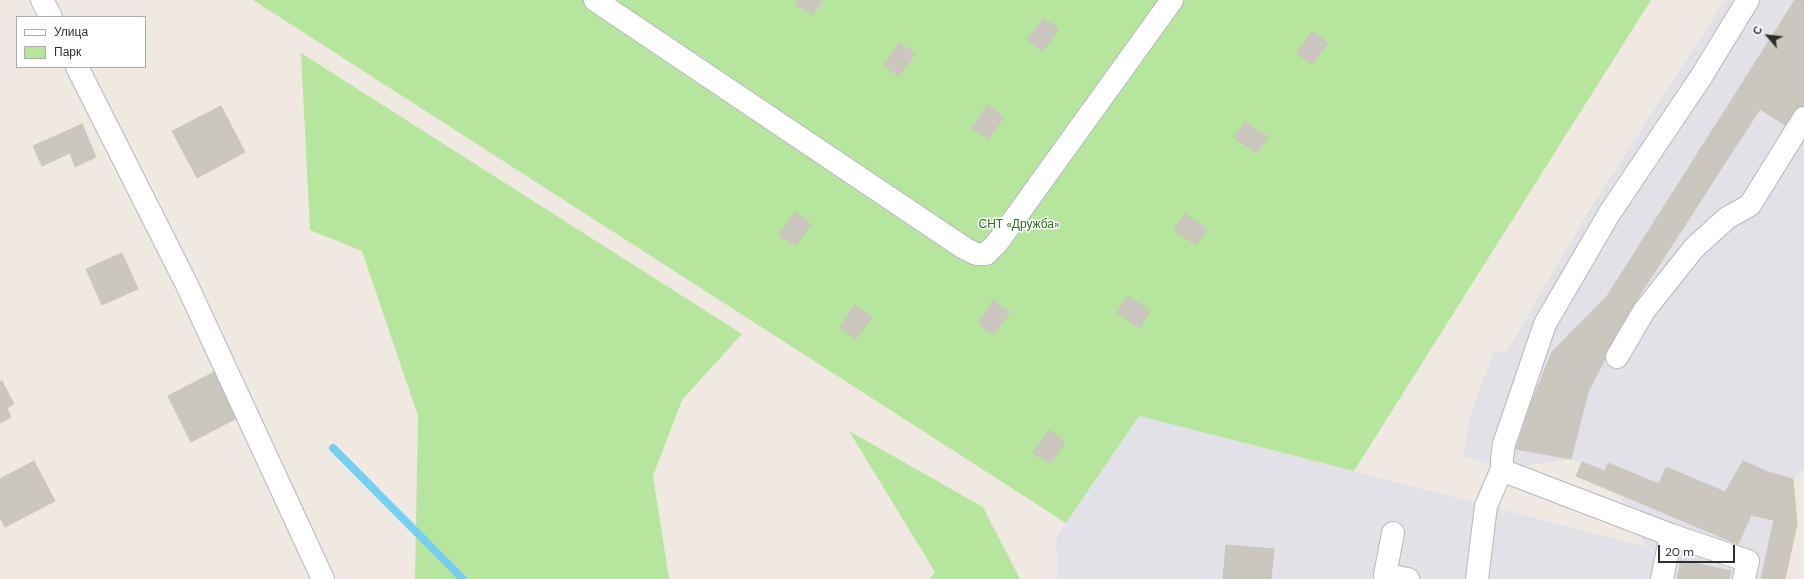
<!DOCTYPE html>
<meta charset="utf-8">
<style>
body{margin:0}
#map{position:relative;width:1804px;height:579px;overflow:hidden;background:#efe9e1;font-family:"DM Sans",sans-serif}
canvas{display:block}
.legend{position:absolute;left:16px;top:16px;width:130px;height:52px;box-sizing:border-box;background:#fff;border:1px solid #ababab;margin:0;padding:5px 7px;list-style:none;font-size:12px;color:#2e2e2e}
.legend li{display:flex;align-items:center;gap:8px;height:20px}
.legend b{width:20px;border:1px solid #ababab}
.north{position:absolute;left:1748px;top:16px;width:40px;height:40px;-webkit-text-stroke:3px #fff;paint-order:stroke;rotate:298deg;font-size:11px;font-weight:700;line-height:16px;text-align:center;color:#2e2e2e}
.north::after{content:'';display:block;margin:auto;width:14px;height:18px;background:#2e2e2e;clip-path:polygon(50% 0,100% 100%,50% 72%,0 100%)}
.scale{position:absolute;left:1658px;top:545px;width:77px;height:18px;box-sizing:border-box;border:2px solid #2e2e2e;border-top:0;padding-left:5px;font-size:12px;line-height:14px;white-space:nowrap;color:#2e2e2e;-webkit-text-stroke:3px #fff;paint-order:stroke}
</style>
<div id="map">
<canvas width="1804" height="579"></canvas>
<ul class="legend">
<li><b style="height:5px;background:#fff"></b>Улица</li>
<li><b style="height:11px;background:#b6e59e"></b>Парк</li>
</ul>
<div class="north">С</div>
<div class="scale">20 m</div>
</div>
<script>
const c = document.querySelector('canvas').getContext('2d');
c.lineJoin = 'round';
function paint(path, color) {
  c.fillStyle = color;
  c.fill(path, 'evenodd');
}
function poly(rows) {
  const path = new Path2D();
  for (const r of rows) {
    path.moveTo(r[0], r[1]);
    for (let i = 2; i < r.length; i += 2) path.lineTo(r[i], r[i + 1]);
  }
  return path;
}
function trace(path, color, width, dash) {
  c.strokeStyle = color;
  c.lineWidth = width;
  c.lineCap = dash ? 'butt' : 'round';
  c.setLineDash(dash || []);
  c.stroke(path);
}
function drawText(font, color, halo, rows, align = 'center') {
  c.font = font + ' "DM Sans",sans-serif';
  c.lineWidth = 3;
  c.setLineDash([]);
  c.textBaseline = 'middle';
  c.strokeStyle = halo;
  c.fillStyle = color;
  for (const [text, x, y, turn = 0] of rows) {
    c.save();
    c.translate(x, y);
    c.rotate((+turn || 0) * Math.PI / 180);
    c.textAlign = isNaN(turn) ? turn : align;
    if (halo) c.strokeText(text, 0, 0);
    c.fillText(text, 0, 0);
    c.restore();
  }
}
const industrial = poly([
 [1725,0,1804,0,1804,468,1793,479,1781,579,1058,579,1056,538,1139,416,1647,547,1605,471,1571,459,1502,469,1463,456,1470,416,1494,350,1506,353,1588,212]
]);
const green = poly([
 [253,0,1651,0,1354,471,1139,416,1066,523],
 [301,53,742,334,682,400,653,476,669,579,415,579,418,416,362,251,310,230],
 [849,431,983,507,1020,579,930,579,935,572]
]);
const stream = poly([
 [333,448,463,579]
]);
const building = poly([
 [798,0,823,0,812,15,796,4,798,0],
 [1795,0,1804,0,1804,112,1793,130,1760,109,1630,310,1588,392,1571,459,1516,449,1531,404,1552,352,1607,296,1795,0],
 [1043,18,1059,29,1043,51,1027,40,1043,18],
 [1312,31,1328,42,1313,65,1296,53,1312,31],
 [899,42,915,54,899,76,883,65,899,42],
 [987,105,1004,117,988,139,972,128,987,105],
 [221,106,245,152,197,178,172,131,221,106],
 [1245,122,1268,137,1257,153,1234,138,1245,122],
 [82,124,96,157,75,167,70,153,42,166,33,146,82,124],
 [795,212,811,224,796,246,779,235,795,212],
 [1185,214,1207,229,1196,245,1174,230,1185,214],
 [122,253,138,289,102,305,86,269,122,253],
 [1128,296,1150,311,1140,328,1117,313,1128,296],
 [993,300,1010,312,994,335,978,323,993,300],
 [855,305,872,317,856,339,840,327,855,305],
 [214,372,237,418,191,442,168,396,214,372],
 [2,381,14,404,7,408,11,417,0,423,0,382,2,381],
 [1049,430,1065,442,1050,464,1033,453,1049,430],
 [34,461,55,501,5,527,0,517,0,479,34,461],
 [1743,461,1768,472,1793,479,1797,524,1785,579,1761,579,1774,520,1751,515,1738,544,1576,476,1582,462,1605,471,1608,463,1659,484,1666,467,1725,492,1743,461],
 [1226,545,1274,549,1271,579,1223,579,1226,545],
 [1681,560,1731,571,1729,579,1677,579,1681,560]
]);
const minor = poly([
 [42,0,51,17],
 [595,0,964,248,976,254,986,254,997,243,1172,0],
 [77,67,186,283,323,579],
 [1617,357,1644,311,1694,248,1727,218,1750,205,1804,118],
 [1393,533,1385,575,1408,579],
 [1671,535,1748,561,1744,579],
 [1477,579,1486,506,1502,469],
 [1662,579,1671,535,1509,473,1502,469,1502,459,1504,444,1545,324,1609,214,1701,77,1748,0]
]);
const parkNames = [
 ["СНТ «Дружба»",1019,225]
];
paint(industrial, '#e3e1e8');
paint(green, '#b6e59e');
trace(stream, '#75cff0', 8);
paint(building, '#cbc7bf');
trace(building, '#cbc5ba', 1);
trace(minor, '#b4b7c1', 24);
trace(minor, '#fff', 22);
drawText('12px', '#2c6e1b', '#fff', parkNames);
</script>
